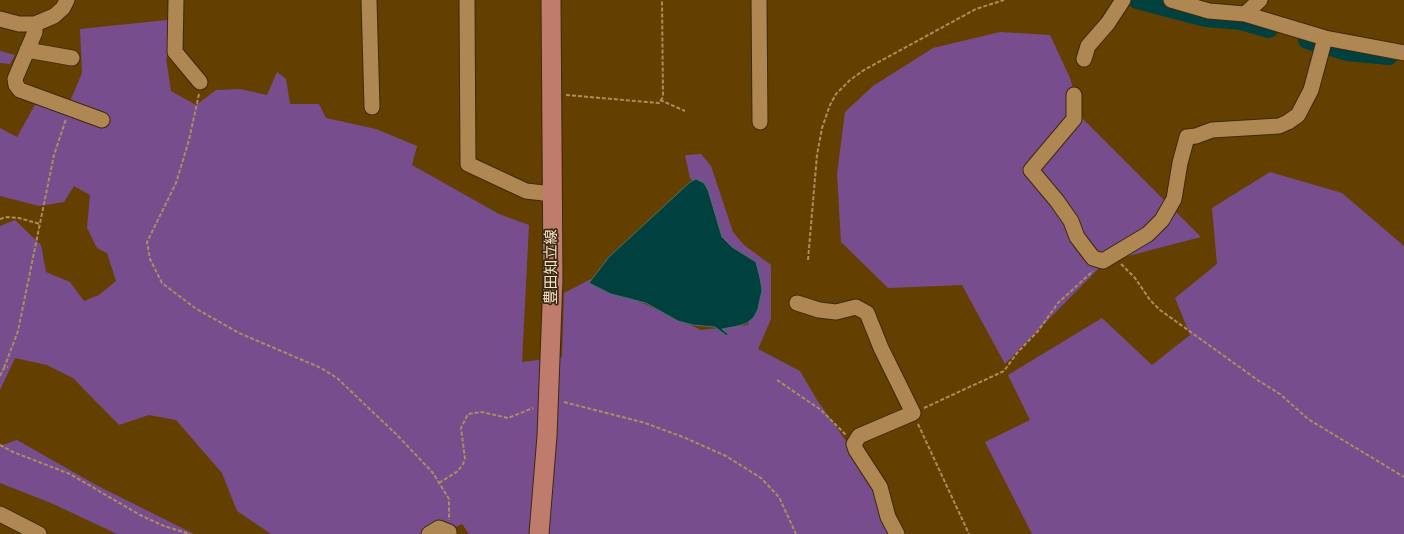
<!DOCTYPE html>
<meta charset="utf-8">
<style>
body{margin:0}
canvas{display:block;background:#633f00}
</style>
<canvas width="1404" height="534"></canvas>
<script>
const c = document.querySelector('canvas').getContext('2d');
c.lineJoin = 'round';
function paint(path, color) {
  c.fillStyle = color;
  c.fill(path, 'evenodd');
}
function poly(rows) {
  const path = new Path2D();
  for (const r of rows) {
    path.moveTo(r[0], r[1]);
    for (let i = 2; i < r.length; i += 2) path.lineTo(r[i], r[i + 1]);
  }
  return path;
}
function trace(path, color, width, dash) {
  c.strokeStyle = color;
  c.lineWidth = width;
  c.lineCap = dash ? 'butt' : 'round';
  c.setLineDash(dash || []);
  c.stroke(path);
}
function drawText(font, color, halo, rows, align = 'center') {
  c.font = font + ' Jost,"Noto Sans JP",sans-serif';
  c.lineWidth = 3.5;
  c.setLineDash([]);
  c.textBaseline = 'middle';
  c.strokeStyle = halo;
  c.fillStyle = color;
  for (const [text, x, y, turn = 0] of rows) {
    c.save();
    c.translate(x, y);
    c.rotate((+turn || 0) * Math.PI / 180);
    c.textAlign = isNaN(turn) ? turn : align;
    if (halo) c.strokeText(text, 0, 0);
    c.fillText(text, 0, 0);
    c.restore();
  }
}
const green = poly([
 [167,20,178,41,166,58,171,91,196,105,216,90,240,89,267,95,277,72,286,79,290,104,319,104,326,118,376,129,417,146,412,165,499,214,529,225,522,362,562,357,564,293,591,279,701,330,748,325,755,294,733,257,704,215,701,190,690,178,685,155,701,154,711,166,733,232,744,245,771,265,771,319,758,349,800,371,817,400,878,486,891,534,469,534,462,524,441,534,271,534,237,511,222,473,176,420,149,415,119,425,73,378,47,365,15,358,0,390,0,226,15,220,41,245,46,272,70,282,84,301,99,295,116,281,107,253,97,248,87,228,90,195,74,186,64,202,39,206,0,196,0,128,17,137,36,103,65,113,82,73,80,29],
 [1000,32,1050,35,1070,78,1081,117,1201,237,1105,262,1005,364,962,285,888,288,841,242,837,174,845,112,873,86,933,48],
 [0,51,15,55,10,64,0,63],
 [1270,172,1342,193,1404,246,1404,534,1032,534,985,442,1030,420,1008,375,1102,318,1152,365,1190,335,1175,298,1217,264,1212,208],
 [17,440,98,486,194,534,117,534,51,503,0,483,0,446]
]);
const water = poly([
 [696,179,704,183,708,190,722,237,732,247,756,262,760,278,762,290,758,309,754,317,747,323,738,326,722,329,728,334,727,336,715,327,693,325,678,321,646,303,611,294,589,283,609,257,690,182,696,179]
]);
const river = poly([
 [1137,0,1206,18,1241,21,1269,29],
 [1307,40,1347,52,1389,56]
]);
const path = poly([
 [199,94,189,140,176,183,147,242,150,259,162,283,195,308,239,333,321,368,337,378,397,435,433,473,449,499,449,520],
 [566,95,659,103,663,97,662,0],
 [660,100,685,111],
 [0,219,7,217,19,218,40,224],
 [808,260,817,155,822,128,830,105,836,94,850,80,864,70,976,9,1004,0],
 [1121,264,1135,278,1150,300,1160,310,1259,381,1280,394,1308,419,1404,477],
 [4,368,18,331,54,155,66,119],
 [0,376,4,368,8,367],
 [777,380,821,410,846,435],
 [564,402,645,423,683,437,726,456,761,478,779,497,796,534],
 [924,408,1004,371,1017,353,1038,331,1058,303,1093,271],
 [918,424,969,534],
 [0,445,13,452,70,474,140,515,164,526,190,534],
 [439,483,458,471,463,464,465,459,461,428,468,414,482,412,508,418,533,408]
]);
const minor = poly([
 [176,0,175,52,200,82],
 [369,0,372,107],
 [467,0,468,164,526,191,552,194],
 [759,0,760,122],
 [1171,0,1209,11,1245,14,1260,0],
 [1245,14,1325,38,1404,53],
 [0,19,19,24,35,24,54,16,63,8,67,0],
 [35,24,35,32,15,79,16,85,20,90,102,120],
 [27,50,72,58],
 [1084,59,1088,46,1108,23,1123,0],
 [1074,95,1074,119,1031,170,1057,201,1071,221,1077,237,1093,258,1103,261,1148,234,1162,220,1174,199,1180,163,1187,137,1196,136,1212,130,1279,126,1288,122,1298,115,1311,90,1325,38],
 [797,303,819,310,836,312,856,307,867,313,881,348,913,413,859,436,854,444,856,450,880,487,888,517,897,534],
 [0,514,39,534],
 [429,534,439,528,449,532,449,534]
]);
const major = poly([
 [539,534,547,436,553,279,551,0]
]);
const streetNames = [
 ["豊田知立線",552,267,-90]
];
paint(green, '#784d8e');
paint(water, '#00403f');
trace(water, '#4b7168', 1);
trace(river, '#00403f', 18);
trace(minor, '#3d290d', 17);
trace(major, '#3d290d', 21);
trace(path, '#aa8e60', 2, [4, 2]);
trace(minor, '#af8752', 15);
trace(major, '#bf7c6c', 19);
drawText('15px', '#f9e4c9', '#3b2a14', streetNames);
</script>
